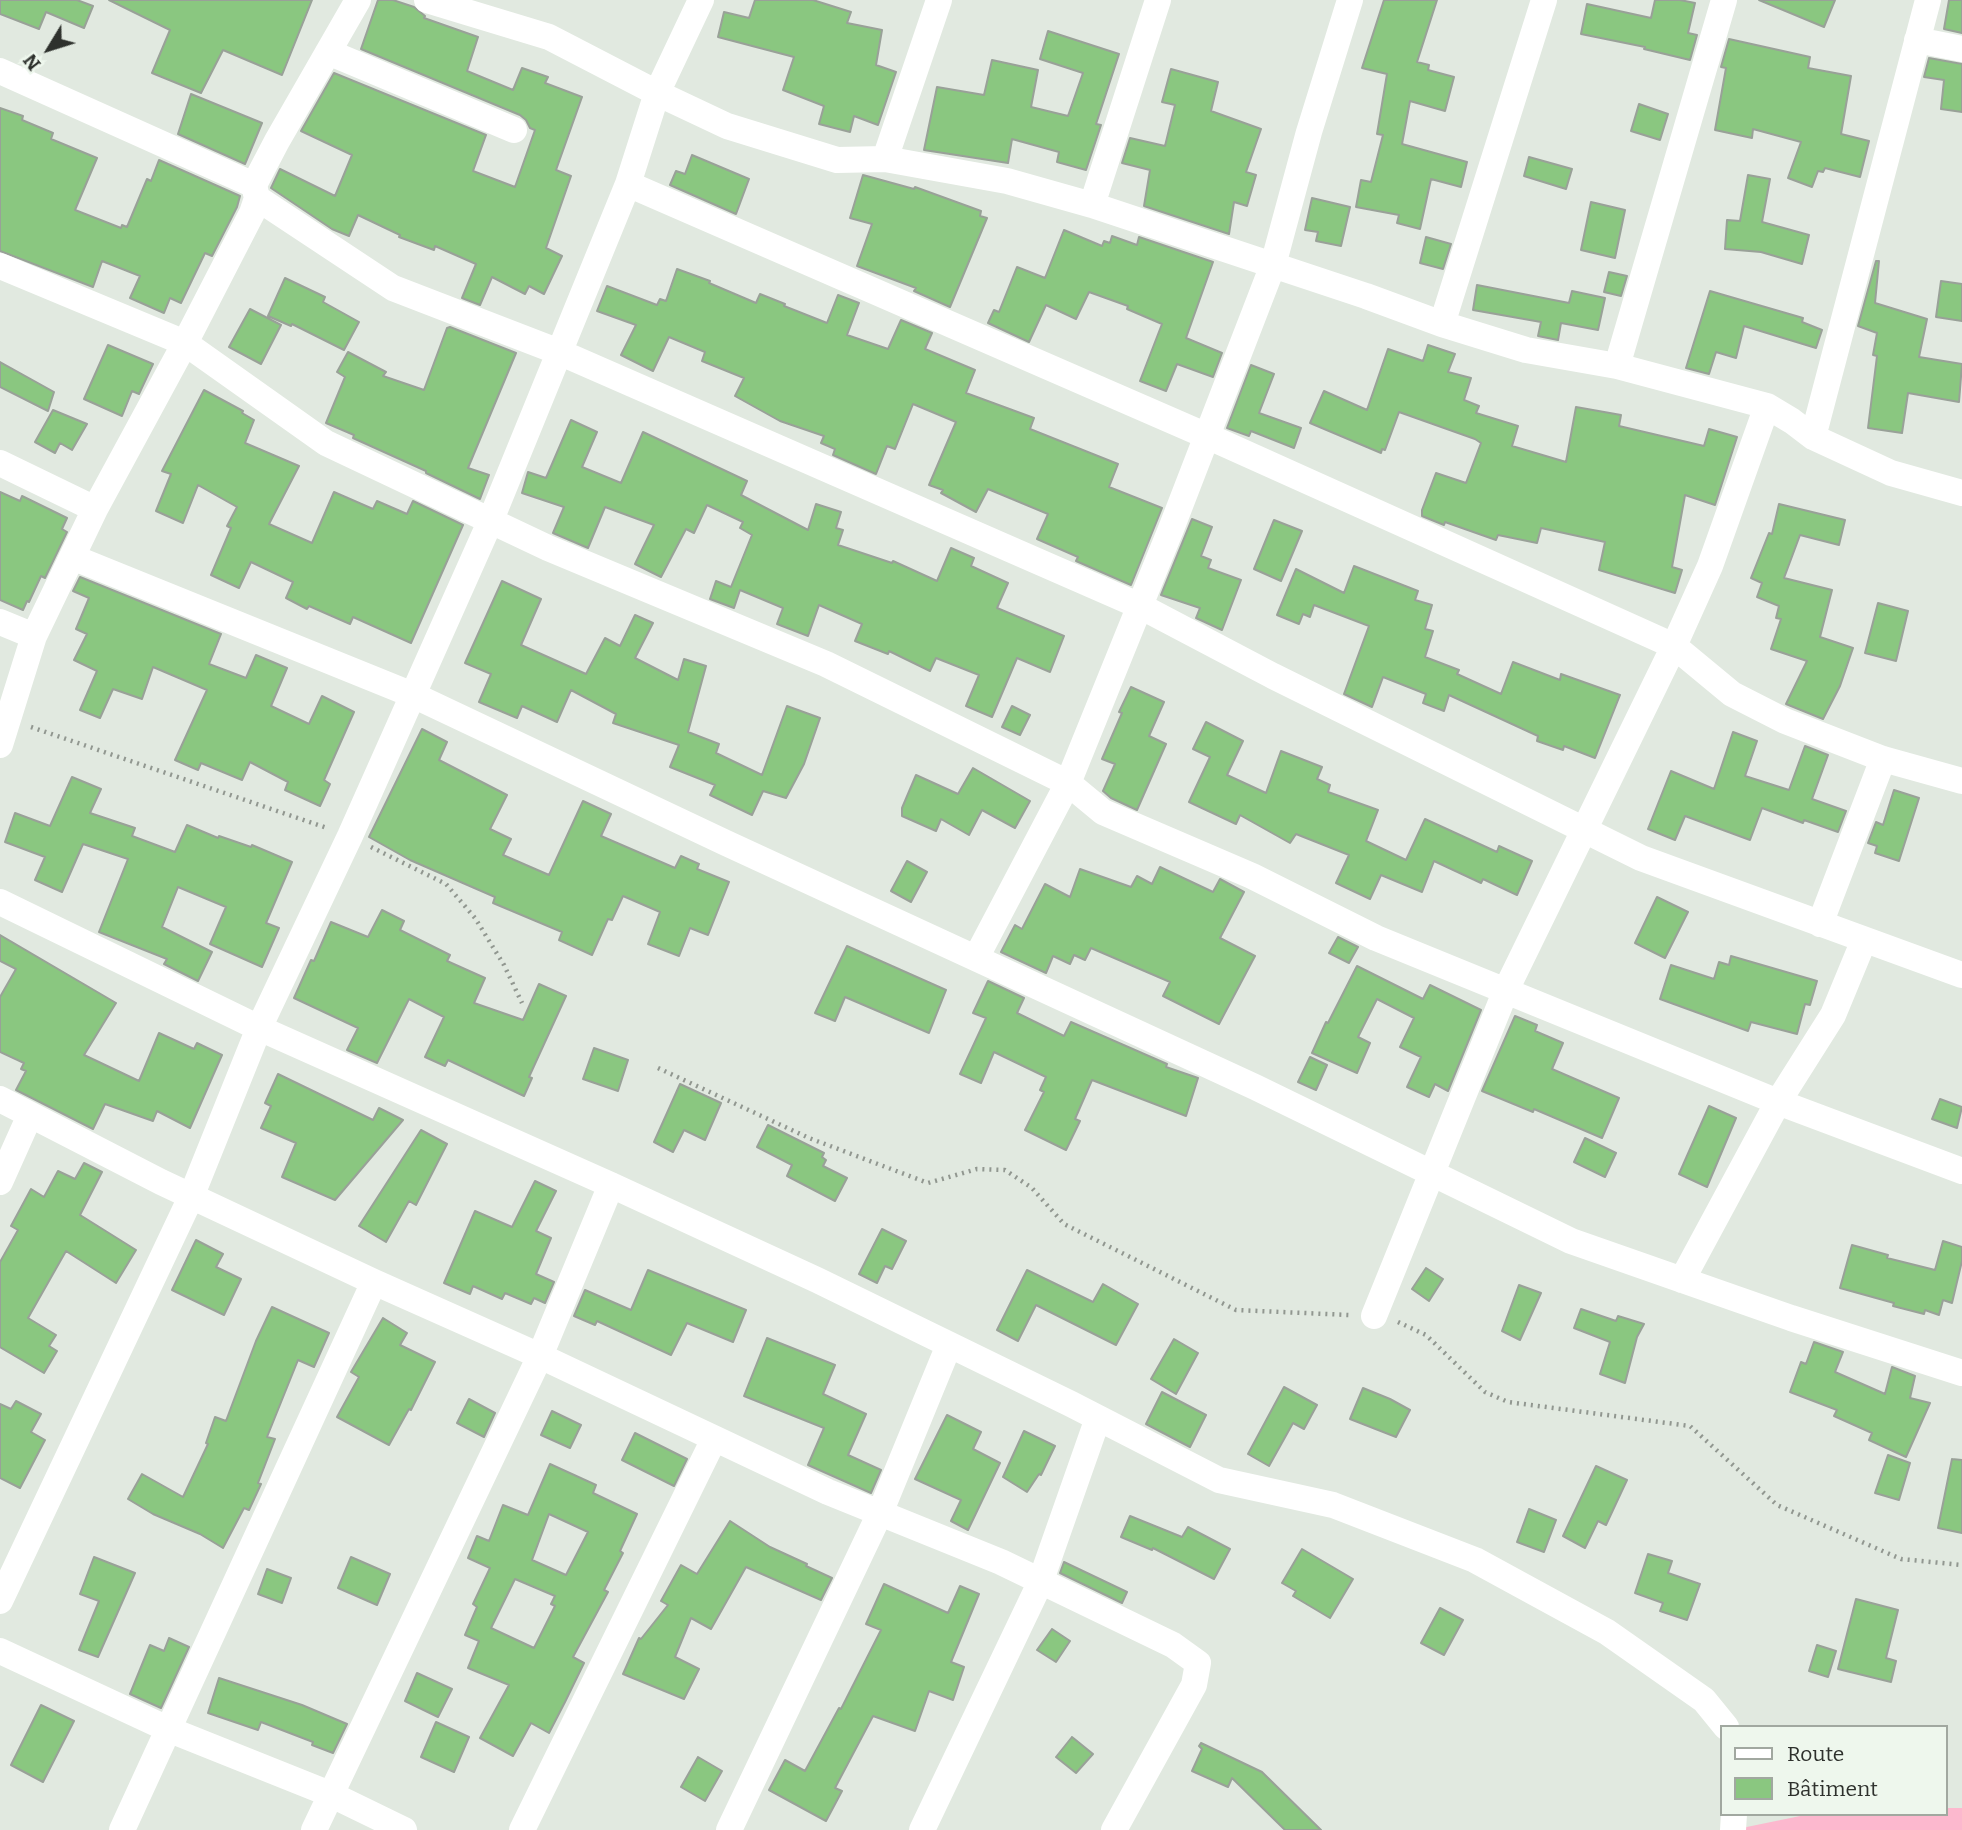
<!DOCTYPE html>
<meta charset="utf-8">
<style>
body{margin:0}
#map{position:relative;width:1962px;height:1830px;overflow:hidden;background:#e1e9e0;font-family:Bitter,serif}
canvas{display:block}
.legend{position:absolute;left:1720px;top:1725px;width:228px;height:91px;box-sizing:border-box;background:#eef7ed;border:2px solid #a1a8a0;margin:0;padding:9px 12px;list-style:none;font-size:21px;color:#2e312d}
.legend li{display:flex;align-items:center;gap:14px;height:35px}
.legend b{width:35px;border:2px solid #a1a8a0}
.north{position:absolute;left:14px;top:14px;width:70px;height:70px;-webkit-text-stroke:5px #eef7ed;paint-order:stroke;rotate:232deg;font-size:19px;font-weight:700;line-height:28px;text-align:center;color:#2e312d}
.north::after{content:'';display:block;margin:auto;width:24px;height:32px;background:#2e312d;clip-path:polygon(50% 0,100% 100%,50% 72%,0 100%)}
</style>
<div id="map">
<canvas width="1962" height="1830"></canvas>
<ul class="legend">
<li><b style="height:9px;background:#fff"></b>Route</li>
<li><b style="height:19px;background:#8ac780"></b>Bâtiment</li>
</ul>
<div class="north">N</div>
</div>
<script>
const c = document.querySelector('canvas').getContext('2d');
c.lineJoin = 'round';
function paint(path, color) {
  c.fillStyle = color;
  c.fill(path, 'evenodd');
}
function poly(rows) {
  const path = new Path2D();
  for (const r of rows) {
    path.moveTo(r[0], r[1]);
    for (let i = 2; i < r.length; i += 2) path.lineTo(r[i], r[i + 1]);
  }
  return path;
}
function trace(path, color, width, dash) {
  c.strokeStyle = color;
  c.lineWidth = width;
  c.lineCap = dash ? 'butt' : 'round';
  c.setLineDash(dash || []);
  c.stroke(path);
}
const green = poly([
 [1946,1808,1962,1808,1962,1830,1732,1830,1810,1814,1946,1814]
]);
const building = poly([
 [0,0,77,0,93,6,84,28,46,12,39,29,0,14,0,0],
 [109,0,312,0,282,75,223,50,201,93,152,73,170,30,109,0],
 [378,0,393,0,414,7,425,16,424,18,478,37,467,71,513,90,522,68,548,77,545,83,582,97,556,170,571,176,546,248,562,256,544,294,529,286,525,294,492,277,480,305,462,298,476,264,435,246,434,250,399,237,400,235,358,215,349,236,332,229,271,188,280,169,335,196,352,155,301,131,334,73,486,135,473,171,515,187,535,130,530,128,526,120,520,115,361,49,378,0],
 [755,0,813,0,851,12,847,23,882,30,876,65,896,72,878,125,854,116,850,132,819,124,824,106,783,90,794,57,718,37,724,12,749,18,755,0],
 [1384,0,1437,0,1417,62,1429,65,1428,70,1454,77,1445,111,1410,101,1402,144,1467,162,1461,187,1431,179,1420,229,1397,223,1399,215,1356,207,1361,180,1371,182,1383,135,1377,134,1387,74,1362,68,1384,0],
 [1655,0,1680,0,1695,3,1688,33,1697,35,1690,60,1644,49,1645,47,1581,34,1587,4,1651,18,1655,0],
 [1759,0,1835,0,1824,27,1759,0],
 [1949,0,1962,0,1962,33,1944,29,1949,0],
 [1048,31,1119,54,1096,124,1101,125,1086,170,1057,162,1059,152,1012,139,1008,163,924,150,937,87,984,95,992,60,1038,70,1031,107,1068,116,1083,73,1040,59,1048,31],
 [1729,39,1810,57,1808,68,1851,76,1841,134,1869,141,1860,177,1825,168,1823,172,1818,171,1812,187,1788,178,1801,142,1753,129,1752,138,1715,130,1726,68,1721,67,1729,39],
 [1929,58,1962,64,1962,112,1941,109,1944,80,1924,77,1929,58],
 [1171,69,1218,82,1211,111,1261,129,1246,172,1256,175,1247,206,1234,202,1229,234,1144,206,1150,170,1122,163,1130,138,1165,146,1175,105,1162,102,1171,69],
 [191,94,262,123,245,164,178,134,191,94],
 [1639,104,1668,114,1660,140,1631,131,1639,104],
 [0,108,23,116,22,120,53,133,51,139,97,158,75,210,121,228,122,225,127,227,147,179,151,181,159,160,240,196,237,207,212,256,205,253,181,303,170,298,164,313,130,298,140,276,102,261,93,287,0,251,0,108],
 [692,155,749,179,736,214,670,185,676,171,685,174,692,155],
 [1529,157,1572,169,1566,189,1524,176,1529,157],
 [863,175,914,189,915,187,981,211,980,216,987,218,950,307,914,291,916,288,857,266,872,224,850,218,863,175],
 [1748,175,1770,179,1762,222,1809,235,1802,264,1761,252,1725,249,1727,220,1740,221,1748,175],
 [1312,198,1350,207,1341,246,1316,241,1318,232,1305,230,1312,198],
 [1591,202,1625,210,1615,258,1581,250,1591,202],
 [1064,230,1102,246,1104,241,1110,243,1112,236,1137,245,1139,237,1213,262,1186,338,1222,353,1213,377,1177,364,1166,391,1140,381,1162,324,1127,309,1128,306,1089,292,1076,319,1046,305,1029,342,988,323,994,310,999,312,1017,267,1045,278,1064,230],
 [1426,237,1451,244,1443,269,1420,263,1426,237],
 [1876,261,1879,261,1875,303,1927,319,1919,357,1962,364,1959,402,1908,393,1902,433,1868,428,1877,356,1873,355,1877,333,1858,326,1876,261],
 [677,269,710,281,709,283,756,303,760,294,785,304,784,306,827,323,838,295,859,303,847,335,888,349,901,320,932,333,925,349,975,370,966,393,1034,418,1030,429,1118,464,1109,487,1162,508,1131,585,1076,561,1078,557,1037,539,1048,514,988,489,976,512,941,493,943,490,929,485,956,422,913,404,895,449,887,446,876,474,833,455,835,449,821,443,824,436,780,421,735,396,744,378,702,361,705,352,669,337,653,371,621,355,636,325,597,311,607,286,657,305,660,299,666,301,677,269],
 [1609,272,1627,276,1621,296,1604,292,1609,272],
 [285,278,325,297,323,302,359,322,344,350,292,324,291,326,268,316,285,278],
 [1941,281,1962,284,1962,321,1936,317,1941,281],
 [1477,285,1569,303,1572,291,1605,298,1598,330,1561,323,1558,340,1538,336,1541,322,1473,310,1477,285],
 [1710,291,1803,318,1802,322,1822,330,1816,348,1744,326,1736,358,1716,352,1709,374,1686,368,1710,291],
 [250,309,281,325,261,364,229,347,250,309],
 [450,327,516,353,468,468,489,475,480,499,426,473,426,471,353,438,354,435,326,423,345,377,337,372,348,352,386,372,383,376,424,390,447,328,450,327],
 [108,345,153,364,139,394,132,391,122,416,84,399,108,345],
 [1428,345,1455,354,1448,372,1471,378,1464,400,1479,406,1476,413,1518,426,1512,446,1566,462,1576,407,1621,415,1619,426,1704,446,1709,429,1737,437,1715,505,1685,495,1672,567,1682,570,1675,593,1599,570,1605,542,1541,528,1537,543,1498,535,1496,540,1445,522,1444,525,1422,516,1422,510,1436,473,1466,483,1481,443,1475,439,1399,412,1385,450,1382,449,1381,453,1310,423,1324,391,1367,410,1388,349,1423,361,1428,345],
 [0,362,54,392,48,411,0,387,0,362],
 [1251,365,1274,374,1259,413,1301,428,1294,448,1251,431,1249,436,1227,428,1251,365],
 [204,390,243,411,242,413,254,420,245,443,299,466,269,524,312,543,334,492,373,509,377,501,407,514,413,501,463,525,411,643,353,617,350,624,309,606,307,609,286,598,293,582,251,562,239,588,211,575,231,528,227,526,237,507,198,485,183,523,156,511,171,474,162,471,204,390],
 [53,410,87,424,72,450,60,443,55,453,35,442,53,410],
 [571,420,597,432,582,467,621,483,643,432,747,481,741,495,808,530,816,504,841,512,836,528,843,530,838,545,892,563,893,561,937,581,951,548,974,558,971,566,1008,583,997,608,1064,636,1050,672,1017,658,992,717,966,706,979,675,936,658,930,671,889,651,888,654,855,641,862,624,819,605,808,636,777,624,783,608,740,590,734,608,710,599,716,581,731,587,752,535,740,528,743,522,707,505,694,533,686,529,661,577,635,564,654,525,605,507,588,548,553,533,564,507,522,493,528,472,546,478,571,420],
 [0,492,20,501,22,496,67,518,62,529,67,532,45,578,41,576,29,602,27,601,23,610,0,600,0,492],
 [1779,504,1845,520,1839,545,1800,535,1784,578,1832,590,1820,637,1853,648,1840,686,1823,719,1786,704,1807,661,1771,649,1781,619,1776,618,1779,606,1757,597,1762,583,1751,578,1769,533,1772,534,1779,504],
 [1192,519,1212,527,1201,556,1211,560,1208,568,1241,580,1222,630,1196,618,1200,608,1161,595,1192,519],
 [1274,520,1302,531,1281,581,1254,569,1274,520],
 [1354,566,1418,591,1415,600,1432,605,1425,629,1433,631,1425,657,1459,670,1457,674,1501,694,1513,662,1560,680,1561,674,1620,695,1595,758,1564,746,1563,750,1537,741,1538,736,1449,695,1444,711,1423,703,1426,694,1383,677,1372,707,1344,694,1369,626,1314,605,1310,617,1303,614,1299,624,1277,615,1296,569,1344,593,1354,566],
 [80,577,221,634,209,664,246,678,256,655,287,668,271,706,309,724,322,696,354,712,324,780,330,784,320,806,285,790,288,782,250,762,242,780,201,763,198,770,175,760,207,690,153,667,142,699,113,689,100,718,80,710,97,671,74,660,87,634,76,629,89,598,73,591,80,577],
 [502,581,541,599,521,645,586,674,605,638,620,646,635,615,653,623,635,658,678,680,684,659,706,666,688,732,719,744,716,753,762,775,787,706,820,718,804,764,786,798,763,791,752,815,710,795,715,785,670,767,679,745,613,723,616,714,571,690,557,722,522,706,517,718,479,702,491,674,465,663,502,581],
 [1878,603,1908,611,1896,661,1865,653,1878,603],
 [1131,687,1164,702,1149,736,1166,744,1137,810,1111,798,1103,791,1115,764,1102,759,1122,713,1119,712,1131,687],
 [1012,706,1030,715,1020,735,1002,727,1012,706],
 [1206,722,1243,741,1227,775,1266,793,1281,751,1322,767,1317,779,1330,785,1328,792,1378,810,1366,841,1406,860,1425,819,1497,852,1499,846,1532,861,1517,895,1483,879,1481,883,1434,861,1422,892,1381,875,1370,899,1336,883,1349,855,1296,834,1290,843,1240,815,1236,824,1189,802,1210,757,1193,749,1206,722],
 [422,729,447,742,439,760,507,795,490,829,511,839,503,855,549,875,583,801,611,814,601,836,675,868,681,856,699,864,697,869,729,882,708,935,690,928,679,956,648,944,660,912,623,896,612,920,608,919,592,955,559,940,562,932,493,903,495,897,410,860,369,837,422,729],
 [1733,732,1757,741,1745,776,1789,790,1805,746,1828,755,1812,799,1846,811,1838,832,1804,820,1803,823,1762,808,1750,840,1685,816,1675,840,1648,829,1671,771,1714,789,1733,732],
 [973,768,1030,801,1015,828,982,810,969,835,941,819,936,831,902,816,902,808,916,775,958,794,973,768],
 [72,777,101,789,90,813,135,828,132,836,175,852,187,825,218,838,219,836,251,847,252,845,292,862,266,923,279,928,262,967,210,944,226,907,178,887,162,927,212,952,198,981,164,964,167,959,99,932,128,859,83,844,62,892,35,880,45,857,5,842,15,813,50,826,72,777],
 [1894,790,1919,798,1899,861,1875,853,1877,846,1868,843,1876,822,1883,825,1894,790],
 [907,861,927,872,911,902,891,891,907,861],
 [1160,867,1213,892,1220,879,1244,892,1220,938,1255,956,1219,1024,1163,996,1170,982,1091,948,1085,960,1074,955,1070,964,1053,956,1046,973,1001,952,1015,925,1022,929,1045,884,1070,897,1080,869,1131,887,1137,876,1152,884,1160,867],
 [1657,897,1688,912,1665,958,1635,943,1657,897],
 [382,910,404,921,400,930,450,955,447,961,485,978,474,1003,523,1020,539,984,566,996,529,1077,532,1078,524,1096,448,1060,445,1066,425,1057,444,1017,409,999,377,1063,347,1050,358,1028,294,998,311,960,314,961,331,922,368,937,382,910],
 [0,935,116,1003,84,1055,139,1081,159,1033,194,1049,197,1043,222,1055,190,1128,157,1111,153,1121,105,1104,93,1129,16,1090,26,1071,21,1069,24,1063,0,1052,0,997,16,969,0,961,0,935],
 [1338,937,1358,947,1349,963,1329,953,1338,937],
 [847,946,946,990,929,1033,845,997,835,1021,815,1013,847,946],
 [1731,956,1817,981,1810,1005,1805,1004,1797,1034,1751,1022,1748,1031,1660,999,1671,965,1714,979,1719,962,1729,965,1731,956],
 [1357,966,1423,999,1430,985,1481,1010,1448,1091,1435,1084,1429,1097,1407,1087,1421,1057,1400,1047,1414,1018,1377,999,1358,1037,1370,1043,1357,1073,1312,1053,1326,1022,1328,1023,1357,966],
 [988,981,1024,998,1017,1013,1064,1036,1071,1022,1167,1064,1166,1067,1198,1078,1186,1116,1092,1080,1075,1119,1080,1121,1066,1150,1025,1130,1044,1092,1040,1090,1046,1077,994,1052,981,1083,960,1074,986,1018,973,1013,988,981],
 [1515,1016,1537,1025,1535,1031,1563,1043,1552,1069,1619,1098,1602,1138,1534,1109,1533,1112,1482,1091,1515,1016],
 [594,1048,628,1060,618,1091,583,1079,594,1048],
 [1310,1057,1327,1065,1316,1090,1298,1082,1310,1057],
 [278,1074,373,1120,379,1108,403,1120,335,1200,282,1177,296,1143,261,1128,271,1106,265,1103,278,1074],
 [680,1084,721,1103,705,1140,684,1130,673,1152,654,1142,680,1084],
 [1940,1099,1962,1107,1957,1128,1932,1119,1940,1099],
 [1709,1106,1736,1118,1707,1187,1679,1174,1709,1106],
 [768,1125,824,1153,822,1157,826,1160,823,1166,847,1178,835,1201,787,1176,792,1165,757,1147,768,1125],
 [421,1130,447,1144,416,1205,409,1201,386,1242,359,1226,421,1130],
 [1585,1138,1616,1153,1605,1177,1574,1162,1585,1138],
 [84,1163,102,1172,80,1215,136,1250,116,1283,66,1251,28,1318,56,1335,49,1346,57,1351,44,1373,0,1347,0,1262,18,1230,11,1226,31,1189,44,1197,58,1171,75,1179,84,1163],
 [535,1181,556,1191,536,1231,551,1238,536,1274,554,1282,545,1303,534,1298,531,1304,505,1293,502,1299,473,1286,470,1294,444,1283,475,1211,512,1227,535,1181],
 [882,1229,906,1241,892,1269,885,1266,877,1283,859,1274,882,1229],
 [196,1240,223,1254,216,1267,241,1279,224,1315,172,1290,196,1240],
 [1943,1241,1962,1247,1962,1261,1952,1303,1943,1300,1939,1315,1925,1310,1924,1314,1893,1306,1894,1303,1840,1288,1852,1245,1888,1255,1887,1258,1935,1270,1943,1241],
 [1426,1268,1443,1279,1429,1301,1412,1289,1426,1268],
 [648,1270,746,1310,733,1342,687,1323,671,1355,597,1321,595,1325,574,1316,585,1290,631,1310,648,1270],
 [1027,1270,1093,1302,1103,1284,1138,1304,1116,1345,1036,1305,1018,1341,997,1330,1027,1270],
 [1519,1285,1541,1293,1520,1340,1502,1331,1519,1285],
 [272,1307,329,1333,314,1367,298,1360,267,1437,275,1439,258,1483,261,1484,249,1510,244,1508,223,1548,200,1534,153,1514,128,1499,142,1474,183,1497,208,1444,206,1443,215,1417,226,1421,256,1341,272,1307],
 [1581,1309,1616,1321,1618,1316,1644,1324,1637,1337,1625,1383,1600,1374,1610,1342,1574,1328,1581,1309],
 [383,1318,407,1333,400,1345,435,1362,411,1410,409,1409,389,1445,337,1417,359,1377,351,1372,383,1318],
 [767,1338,835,1365,823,1394,866,1414,848,1455,881,1470,871,1493,808,1465,824,1428,744,1396,767,1338],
 [1174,1339,1198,1353,1176,1394,1151,1379,1174,1339],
 [1814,1342,1843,1352,1835,1372,1885,1394,1892,1367,1915,1376,1910,1398,1930,1403,1906,1457,1869,1440,1872,1433,1834,1416,1837,1410,1790,1392,1801,1362,1806,1364,1814,1342],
 [1284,1387,1317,1405,1304,1429,1293,1423,1269,1466,1248,1454,1284,1387],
 [1363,1388,1390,1399,1410,1410,1396,1437,1350,1419,1363,1388],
 [1162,1392,1206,1415,1190,1447,1146,1424,1162,1392],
 [469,1399,495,1413,484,1437,457,1423,469,1399],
 [16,1401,41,1414,31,1432,45,1440,20,1488,0,1478,0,1404,11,1409,16,1401],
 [552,1411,581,1425,570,1448,541,1435,552,1411],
 [947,1415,981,1432,973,1449,1000,1463,968,1530,951,1521,961,1500,915,1479,947,1415],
 [1024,1431,1055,1446,1041,1475,1039,1474,1027,1492,1003,1477,1024,1431],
 [635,1433,687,1459,674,1486,622,1460,635,1433],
 [1888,1455,1910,1463,1899,1500,1875,1493,1888,1455],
 [1952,1459,1962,1460,1962,1533,1938,1528,1952,1459],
 [550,1464,596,1485,593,1493,637,1514,620,1551,623,1553,604,1590,608,1592,573,1657,584,1663,565,1702,549,1733,531,1723,513,1756,480,1738,509,1685,468,1668,479,1641,465,1635,477,1607,473,1604,490,1568,468,1558,477,1536,489,1541,503,1505,528,1515,550,1464],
 [549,1514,588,1532,566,1575,532,1560,549,1514],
 [515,1579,555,1596,551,1604,555,1606,534,1648,491,1628,515,1579],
 [1596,1466,1627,1480,1606,1525,1598,1521,1585,1548,1563,1536,1596,1466],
 [1529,1509,1556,1520,1544,1552,1517,1542,1529,1509],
 [1130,1516,1182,1537,1188,1527,1230,1549,1214,1579,1153,1548,1152,1550,1121,1537,1130,1516],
 [730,1521,770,1547,807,1564,806,1566,832,1578,821,1600,746,1567,711,1629,691,1618,675,1657,699,1669,684,1699,623,1674,639,1638,641,1639,668,1605,661,1601,681,1565,697,1574,730,1521],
 [1302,1549,1353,1579,1330,1618,1293,1596,1296,1591,1282,1583,1302,1549],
 [1648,1554,1672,1561,1668,1573,1700,1584,1687,1620,1660,1611,1663,1603,1635,1593,1648,1554],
 [94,1557,135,1573,98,1657,79,1650,99,1601,80,1594,94,1557],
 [351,1557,390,1574,377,1605,338,1588,351,1557],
 [1064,1562,1127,1592,1122,1603,1060,1573,1064,1562],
 [267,1569,291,1578,282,1603,258,1594,267,1569],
 [884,1584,948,1613,960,1586,979,1594,951,1662,964,1667,953,1700,929,1691,915,1731,873,1716,835,1788,842,1791,826,1821,769,1790,785,1760,805,1771,839,1708,841,1709,881,1630,866,1624,884,1584],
 [1856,1599,1898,1610,1886,1658,1896,1661,1891,1682,1838,1669,1856,1599],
 [1440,1608,1463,1620,1444,1655,1421,1643,1440,1608],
 [1052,1629,1070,1641,1056,1662,1037,1650,1052,1629],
 [169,1638,189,1647,161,1708,130,1694,150,1645,164,1651,169,1638],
 [1817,1645,1836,1651,1828,1677,1809,1671,1817,1645],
 [417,1673,452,1689,438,1717,405,1701,417,1673],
 [219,1678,302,1705,347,1724,333,1753,312,1745,313,1742,261,1722,258,1730,208,1713,219,1678],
 [41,1705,74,1721,43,1782,11,1765,41,1705],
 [436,1722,469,1737,454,1772,421,1757,436,1722],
 [1072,1737,1093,1754,1076,1773,1056,1757,1072,1737],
 [1201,1743,1262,1772,1321,1830,1285,1830,1232,1778,1228,1787,1192,1771,1202,1749,1199,1746,1201,1743],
 [698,1757,722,1771,705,1801,681,1787,698,1757]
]);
const path = poly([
 [31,727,327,828],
 [371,847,446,884,475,918,504,965,522,1003],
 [658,1068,809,1138,928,1183,977,1169,1005,1170,1032,1188,1064,1224,1236,1310,1349,1315],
 [1398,1322,1426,1335,1485,1392,1508,1402,1690,1426,1777,1505,1901,1559,1962,1565]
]);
const minor = poly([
 [427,0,549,37,657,93,727,126,837,160,885,159,1007,181,1092,205,1366,296,1442,324,1526,350,1617,366,1767,406,1792,421,1813,437,1891,473,1962,493],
 [1917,40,1962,49],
 [328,52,514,130],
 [0,71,254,185],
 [885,159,939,0],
 [628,184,1207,436,1674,646,1732,694,1785,721,1883,759,1962,781],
 [257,198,393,288,559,352,1140,606,1273,676,1641,858,1962,975],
 [1092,205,1158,0],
 [0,266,185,343,326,443,548,548,826,664,1068,783,1103,812,1252,876,1376,938,1778,1102,1962,1171],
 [1442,324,1544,0],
 [1617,366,1724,0],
 [1813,437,1928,0],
 [0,463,95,509],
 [72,557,413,695,726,843,1255,1087,1571,1241,1791,1318,1962,1373],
 [0,622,34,636],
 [0,745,34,636,95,509,185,343,252,213,257,198,254,185,277,141,358,0],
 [0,902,259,1028,611,1185,817,1280,1071,1404,1219,1480,1333,1505,1475,1560,1607,1632,1704,1700,1726,1727],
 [1820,924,1883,759],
 [976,958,1068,783,1171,529,1273,265,1309,132,1350,0],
 [0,1099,161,1182,374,1282,540,1356,828,1492,1001,1562,1173,1645,1198,1663,1194,1685,1114,1830],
 [0,1182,30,1115],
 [1682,1280,1778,1102,1833,1015,1864,940],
 [1374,1316,1506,990,1674,646,1710,566,1767,406],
 [0,1601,191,1197,259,1028,350,836,490,522,628,184,657,93,701,0],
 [0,1651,170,1730,330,1794,404,1830],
 [122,1830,374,1282],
 [314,1830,540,1356,611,1185],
 [522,1830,714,1439],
 [729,1830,880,1513,949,1345],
 [922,1830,1040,1583,1098,1418],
 [1733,1830,1734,1814]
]);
paint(green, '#fcb8ce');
paint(building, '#8ac780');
trace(building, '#99a198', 2);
trace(path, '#919790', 4.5, [2, 5]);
trace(minor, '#fff', 26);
</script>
